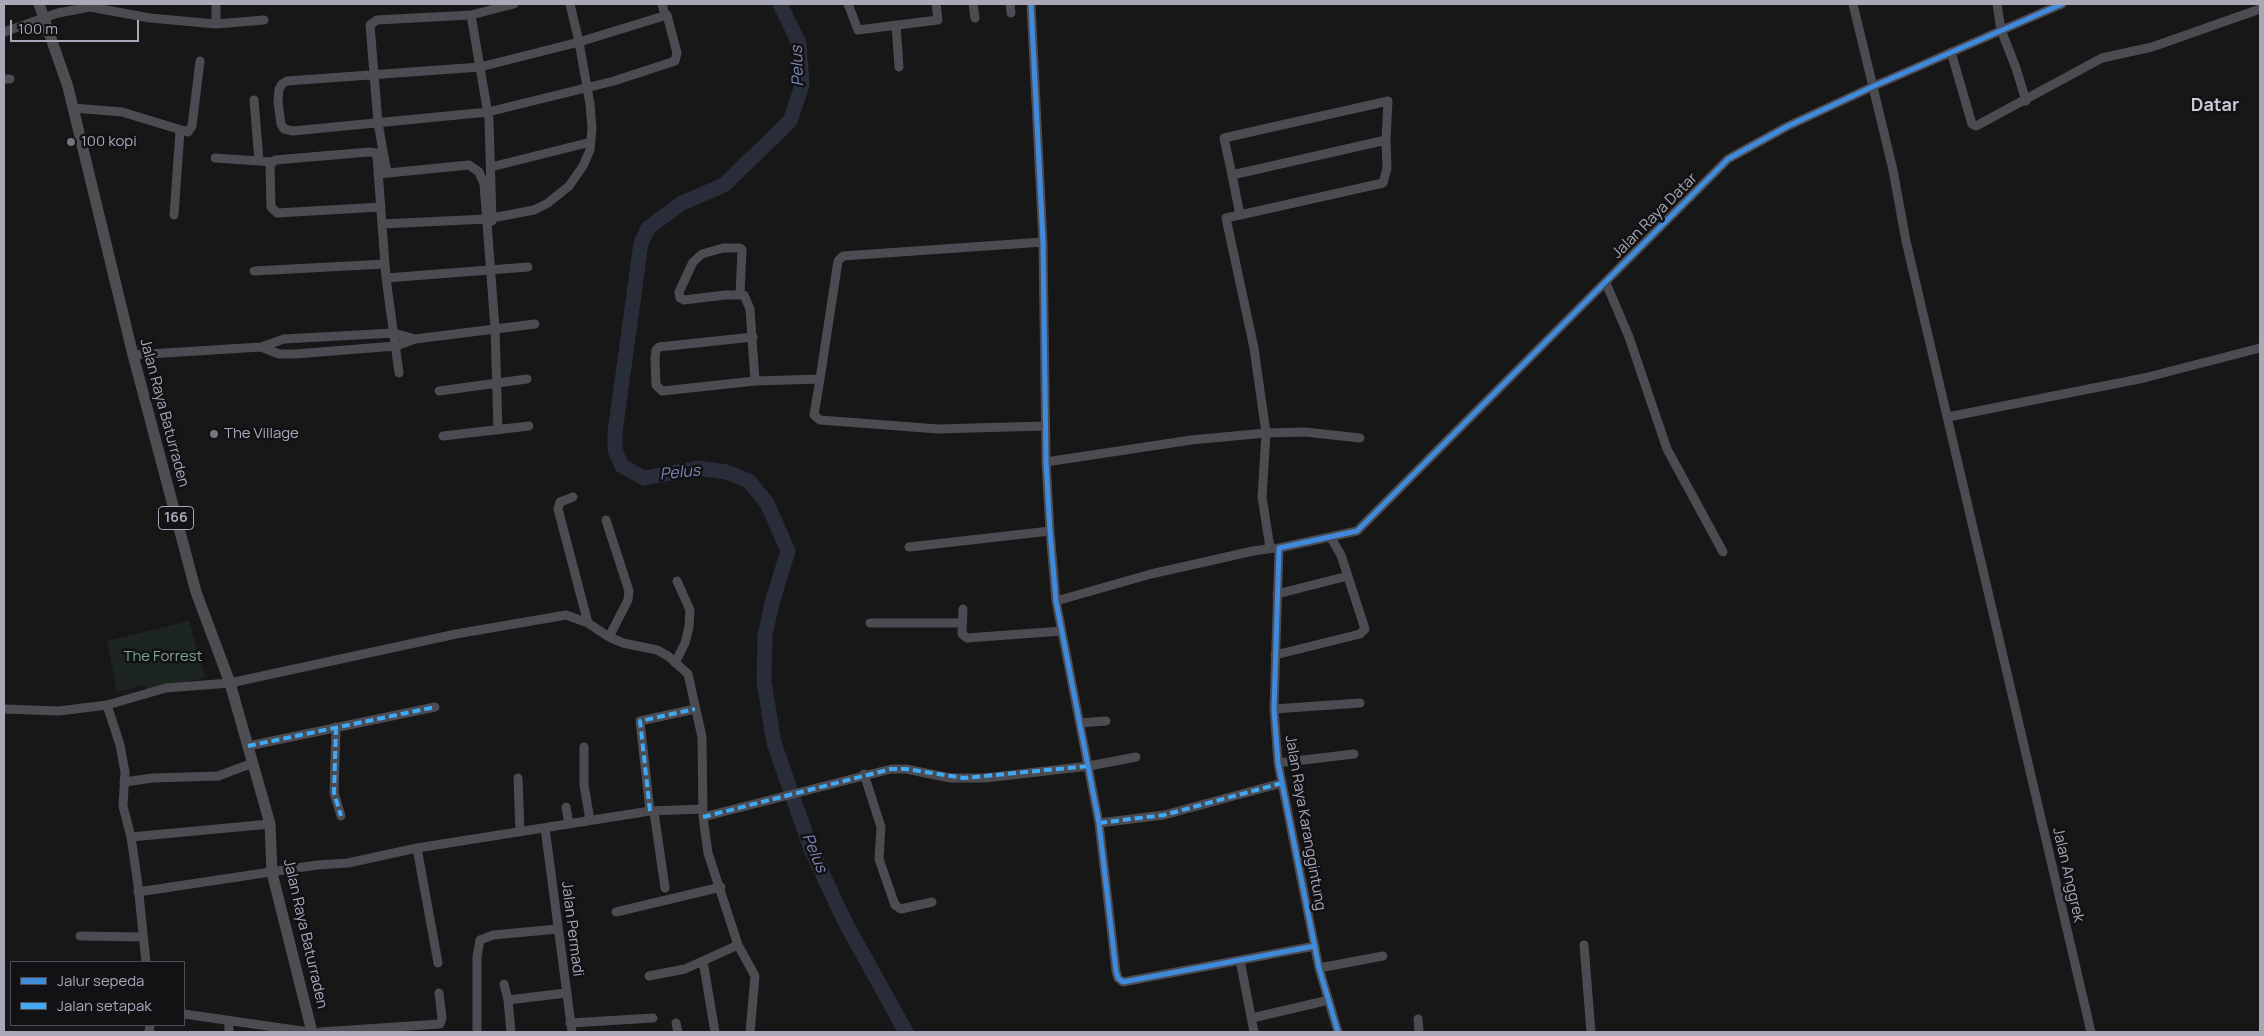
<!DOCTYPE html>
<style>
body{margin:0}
#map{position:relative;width:2264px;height:1036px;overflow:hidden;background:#171718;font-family:Manrope,sans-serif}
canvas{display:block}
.frame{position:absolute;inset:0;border:5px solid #a8a8b9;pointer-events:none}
.legend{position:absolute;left:10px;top:961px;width:175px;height:65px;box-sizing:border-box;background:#121114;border:1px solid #4e4d56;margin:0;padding:6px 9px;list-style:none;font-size:15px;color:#a8a8b9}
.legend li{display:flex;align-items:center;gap:10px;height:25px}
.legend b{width:25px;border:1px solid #4e4d56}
.scale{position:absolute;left:10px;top:20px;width:129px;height:22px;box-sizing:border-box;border:2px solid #a8a8b9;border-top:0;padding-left:6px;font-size:15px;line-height:18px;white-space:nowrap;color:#a8a8b9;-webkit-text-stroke:4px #121114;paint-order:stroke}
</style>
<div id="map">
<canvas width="2264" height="1036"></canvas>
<div class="frame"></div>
<ul class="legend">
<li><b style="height:6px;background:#408adc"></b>Jalur sepeda</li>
<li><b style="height:6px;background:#3fa9f5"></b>Jalan setapak</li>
</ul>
<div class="scale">100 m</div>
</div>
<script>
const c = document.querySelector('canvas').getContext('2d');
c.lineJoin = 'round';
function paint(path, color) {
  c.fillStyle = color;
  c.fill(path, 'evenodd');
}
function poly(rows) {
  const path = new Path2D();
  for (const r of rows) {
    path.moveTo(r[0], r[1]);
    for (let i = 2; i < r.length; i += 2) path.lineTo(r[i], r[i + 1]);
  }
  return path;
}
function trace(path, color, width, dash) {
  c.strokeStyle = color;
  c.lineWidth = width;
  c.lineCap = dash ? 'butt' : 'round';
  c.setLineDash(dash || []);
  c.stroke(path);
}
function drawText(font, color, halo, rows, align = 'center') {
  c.font = font + ' Manrope,sans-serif';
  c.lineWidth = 5;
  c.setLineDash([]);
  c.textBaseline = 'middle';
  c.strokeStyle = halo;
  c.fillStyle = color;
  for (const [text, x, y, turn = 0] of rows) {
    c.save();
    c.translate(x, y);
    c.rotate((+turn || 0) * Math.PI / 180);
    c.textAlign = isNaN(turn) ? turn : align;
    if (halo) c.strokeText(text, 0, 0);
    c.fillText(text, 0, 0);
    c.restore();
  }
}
const green = poly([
 [189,621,205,678,147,690,144,685,117,692,107,641]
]);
const river = poly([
 [780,4,799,43,802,85,790,121,724,185,682,203,648,228,641,243,615,432,615,450,622,466,644,478,698,468,726,472,749,481,767,503,788,551,772,603,765,635,764,682,774,743,811,849,844,920,906,1032]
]);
const minor = poly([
 [662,4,665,15],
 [848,4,858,30,938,20,936,4],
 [973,4,975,18],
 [1010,4,1011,13],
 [1031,4,1043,242,1046,462,1050,531,1056,601,1099,823,1116,971,1118,978,1123,982,1315,946],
 [1853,4,1893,170,1906,241,2091,1032],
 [1997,4,2001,30,2016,68,2026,101],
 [471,15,489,120,492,221],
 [667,15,677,53,675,61,614,81,488,112,293,131,284,129,281,124,278,102,279,89,282,84,287,81,480,67,579,42,667,15],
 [216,24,264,20],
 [896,25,899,67],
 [4,32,58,13,90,7,150,18,216,24,216,4],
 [1951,52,1972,124,1976,126,2102,58,2152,47,2260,9],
 [4,79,10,79],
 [254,100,259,161,272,162],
 [73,108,122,112,188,132,192,126,200,61],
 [215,158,259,161],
 [491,167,591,142],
 [387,173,378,123,370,25,377,20,471,15,514,4],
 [378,174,469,165,479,172,484,184,495,328,498,430],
 [1232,175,1224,138,1388,101,1386,140],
 [381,207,277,213,271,207,270,165,275,160,369,152,377,153,377,157,386,278,399,373],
 [174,215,180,131],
 [1240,215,1232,175,1386,140,1387,168,1383,183,1240,215,1226,218,1254,348,1266,433,1262,497,1270,548],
 [492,218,534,210,548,203,569,186,583,166,590,150,592,128,590,104,579,42,570,4],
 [382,224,486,219],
 [254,271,385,264],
 [386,278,528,267],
 [1606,283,1629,337,1667,449,1723,552],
 [740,294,742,250,740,248,723,248,702,254,693,262,679,292,680,298,684,300,725,295,744,295,750,309,755,381],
 [753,337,659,347,656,350,655,358,656,385,662,391,755,381,820,379,814,415,820,420,938,429,1045,426],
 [261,347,279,354,295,354,396,346,415,339,535,324],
 [133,355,261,347,284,339,394,333,415,339],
 [820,379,838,261,843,256,1043,242],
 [439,391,527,379],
 [1948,417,2144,378,2260,348],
 [443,436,529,426],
 [1046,462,1191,440,1266,433,1305,432,1360,438],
 [573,497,560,502,558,509,588,623],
 [606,520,629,591,628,600,609,637],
 [909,547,1050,531],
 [1277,594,1348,576],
 [1056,601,1151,574,1253,551,1274,548],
 [963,609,962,634,967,638,1062,631],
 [870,623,962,623],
 [1275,655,1360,634,1365,629,1341,555,1331,538],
 [675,663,685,643,689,627,690,610,677,581],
 [107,705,120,745,125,772,123,806,131,837,138,885,146,962],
 [4,709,59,711,107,705,166,688,230,683,456,634,566,615,588,623,609,637,623,643,657,650,668,656,688,674,702,737,703,817,708,853,738,945,755,976,750,1032],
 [1274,709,1360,703],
 [1080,723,1106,721],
 [336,727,334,793,341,816],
 [248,746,435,707],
 [584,747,584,785,590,820],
 [1278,763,1354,754],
 [864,774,881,827,879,859,895,905,901,909,932,902],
 [518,778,520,832],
 [124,782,153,778,218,776,253,763],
 [566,807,569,824],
 [650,811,640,721,695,709],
 [654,812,665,888],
 [703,817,891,769,906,769,950,778,985,778,1089,766,1136,757],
 [1099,823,1164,815,1282,783],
 [545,828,572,1032],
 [131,837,270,824],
 [417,848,438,963],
 [138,892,317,865,348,863,417,848,650,811,703,809],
 [616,912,721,887],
 [80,936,143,937],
 [1584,945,1591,1032],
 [1240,960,1254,1032],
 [703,961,715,1032],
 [1319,968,1383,956],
 [649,976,685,969,738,945],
 [504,984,508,1000,511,1032],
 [508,1000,566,993],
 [184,1014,309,1032],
 [1252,1018,1329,1000],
 [1418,1019,1419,1032],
 [570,1023,653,1018],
 [676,1023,678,1032],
 [149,1032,150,1025],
 [229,1032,229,1021],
 [320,1032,440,1024,442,1018,439,993],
 [477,1032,477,957,480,940,493,935,558,929],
 [1338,1032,1319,968,1278,763,1274,709,1279,548,1357,531,1728,159,1788,126,1874,86,2062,4]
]);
const major = poly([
 [39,4,68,87,133,355,196,592,230,683,270,824,272,873,312,1032]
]);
const quiet = poly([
 [336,727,334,793,341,816],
 [248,746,435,707],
 [650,811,640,721,695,709],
 [703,817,891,769,906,769,964,778,1089,766],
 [1099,823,1164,815,1282,783]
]);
const cycleway = poly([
 [1031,4,1043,242,1046,462,1050,531,1056,601,1099,823,1116,971,1118,978,1123,982,1315,946],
 [1338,1032,1319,968,1278,763,1274,709,1279,548,1357,531,1728,159,1788,126,1874,86,2062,4]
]);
const markers = [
 [71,142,5,"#757581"],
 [214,434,5,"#757581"]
];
const shields = [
 [176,518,35]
];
const shieldNames = [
 ["166",176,518]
];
const poiNames = [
 ["100 kopi",81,142],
 ["The Village",224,434]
];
const streetNames = [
 ["Jalan Raya Datar",1655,216,-45],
 ["Jalan Raya Baturraden",164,413,75],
 ["Jalan Raya Karanggintung",1305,823,80],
 ["Jalan Anggrek",2068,875,77],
 ["Jalan Permadi",572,929,83],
 ["Jalan Raya Baturraden",305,934,77]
];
const parkNames = [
 ["The Forrest",163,657]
];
const waterNames = [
 ["Pelus",798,66,-92],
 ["Pelus",680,473,-6],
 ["Pelus",814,853,67]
];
const quarterNames = [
 ["Datar",2215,106]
];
paint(green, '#1d2521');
trace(river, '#292d3a', 15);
trace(minor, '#4c4b51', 9);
trace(major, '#4e4e52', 11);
trace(quiet, '#3fa9f5', 4, [8, 4]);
trace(cycleway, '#408adc', 5);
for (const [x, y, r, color] of markers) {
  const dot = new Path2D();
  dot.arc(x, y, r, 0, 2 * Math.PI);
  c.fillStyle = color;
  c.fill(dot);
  trace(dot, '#121114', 2);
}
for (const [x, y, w] of shields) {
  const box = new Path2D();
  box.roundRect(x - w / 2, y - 11.5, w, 23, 4);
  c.fillStyle = '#121114';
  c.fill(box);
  trace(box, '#a8a8b9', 1);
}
drawText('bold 14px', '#a8a8b9', null, shieldNames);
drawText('15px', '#a8a8b9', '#121114', poiNames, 'left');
drawText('15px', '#a8a8b9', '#121114', streetNames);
drawText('15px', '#7ea58e', '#121114', parkNames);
drawText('italic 16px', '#7d87b6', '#121114', waterNames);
drawText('bold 18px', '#cac9d5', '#121114', quarterNames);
</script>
